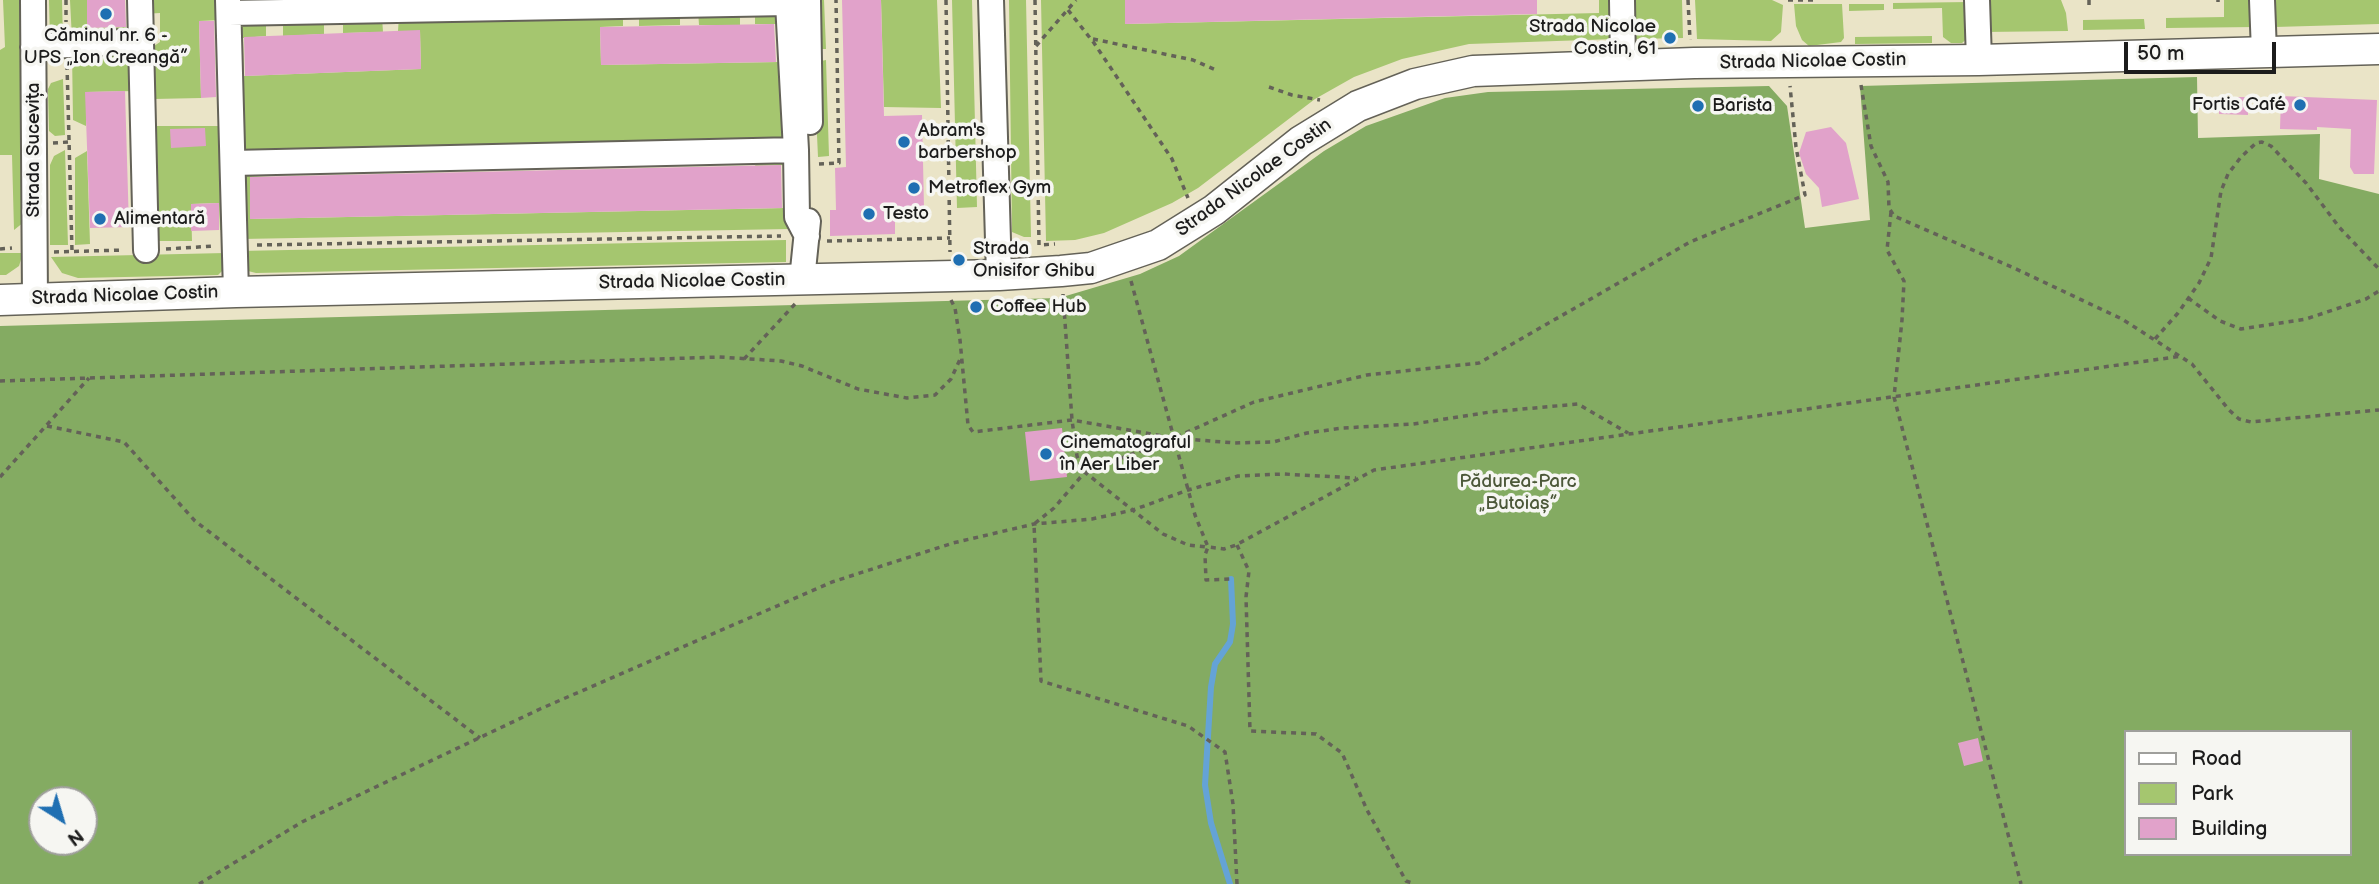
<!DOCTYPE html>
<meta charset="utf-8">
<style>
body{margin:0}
#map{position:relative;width:2379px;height:884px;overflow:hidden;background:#eae4c7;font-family:"Balsamiq Sans",sans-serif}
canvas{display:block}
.legend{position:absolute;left:2124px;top:730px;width:228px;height:126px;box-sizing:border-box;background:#f6f6f2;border:2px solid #9f9f9c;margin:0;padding:9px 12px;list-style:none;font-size:21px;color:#1c1c1c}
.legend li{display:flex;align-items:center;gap:14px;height:35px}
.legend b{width:35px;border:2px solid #9f9f9c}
.north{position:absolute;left:28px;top:786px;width:70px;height:70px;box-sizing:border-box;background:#f6f6f2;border:2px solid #9f9f9c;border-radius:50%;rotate:143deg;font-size:19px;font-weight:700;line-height:28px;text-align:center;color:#1c1c1c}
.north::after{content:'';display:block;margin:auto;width:24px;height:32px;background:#1f6fb2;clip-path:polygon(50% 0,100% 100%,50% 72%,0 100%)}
.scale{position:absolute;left:2124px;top:42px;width:152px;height:32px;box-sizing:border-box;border:4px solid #1c1c1c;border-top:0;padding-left:9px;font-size:21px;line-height:24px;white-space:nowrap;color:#1c1c1c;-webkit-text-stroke:5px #f6f6f2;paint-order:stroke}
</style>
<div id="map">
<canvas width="2379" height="884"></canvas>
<ul class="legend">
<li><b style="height:9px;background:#fff"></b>Road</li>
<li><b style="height:19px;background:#a5c66f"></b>Park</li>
<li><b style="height:19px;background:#e1a2ca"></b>Building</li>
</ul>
<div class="north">N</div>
<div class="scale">50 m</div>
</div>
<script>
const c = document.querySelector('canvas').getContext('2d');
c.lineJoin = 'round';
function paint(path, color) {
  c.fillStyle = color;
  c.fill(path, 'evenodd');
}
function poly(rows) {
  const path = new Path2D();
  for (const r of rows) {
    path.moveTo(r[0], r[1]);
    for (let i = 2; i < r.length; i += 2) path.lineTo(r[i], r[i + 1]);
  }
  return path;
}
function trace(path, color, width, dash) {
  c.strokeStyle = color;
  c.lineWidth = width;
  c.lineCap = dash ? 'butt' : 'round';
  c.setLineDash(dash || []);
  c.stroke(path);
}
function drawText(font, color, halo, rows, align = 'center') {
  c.font = font + ' "Balsamiq Sans",sans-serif';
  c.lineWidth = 7;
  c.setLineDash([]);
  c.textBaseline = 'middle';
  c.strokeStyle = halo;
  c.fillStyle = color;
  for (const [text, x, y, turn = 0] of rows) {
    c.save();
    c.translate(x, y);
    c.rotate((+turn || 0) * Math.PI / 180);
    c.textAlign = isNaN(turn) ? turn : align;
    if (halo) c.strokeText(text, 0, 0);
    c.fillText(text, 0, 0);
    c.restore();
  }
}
const green = poly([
 [3,0,25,0,29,218,14,230,12,155,0,155,0,50,5,47],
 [49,0,62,0,63,40,50,40],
 [70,0,87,0,87,28,126,27,126,38,72,39],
 [143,0,220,0,221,20,199,21,201,98,154,99,155,126,222,126,225,230,220,230,219,203,191,204,192,241,153,241,151,48,160,42,160,13,143,14],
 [813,0,824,0,826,49,817,49],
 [881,0,937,0,941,108,884,107],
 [952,0,972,0,977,207,957,208],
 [1009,0,1026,0,1031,237,1024,237,1012,232],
 [1041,0,1125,0,1126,24,1599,13,1599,0,1614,0,1615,39,1469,44,1402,59,1354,77,1315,99,1198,188,1172,203,1104,233,1075,240,1046,241],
 [1635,0,1682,0,1683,38,1635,39],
 [1695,0,1772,0,1783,5,1781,32,1771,41,1697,39],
 [1986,0,2061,0,2066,13,2068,31,1984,32],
 [2224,0,2255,0,2255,27,2166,28,2166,18,2224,17],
 [2267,0,2379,0,2379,24,2275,27],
 [1970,2,1969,37,1962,43,1951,43,1943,37,1942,8,1893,9,1893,3],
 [1794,4,1842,4,1844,38,1841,42,1809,46,1802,40,1796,26],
 [1849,4,1884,4,1884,10,1849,11],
 [755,8,778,9,786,19,785,136,784,141,780,144,258,156,249,153,242,147,239,132,237,27,244,21,266,20,266,36,243,38,244,76,421,69,420,31,398,31,399,16,623,12,623,26,600,27,601,65,780,62,780,24,755,24],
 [740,9,740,25,699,25,698,10],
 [639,11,680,11,680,25,639,26],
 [382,17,383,32,343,33,343,18],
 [324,18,324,34,283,36,283,19],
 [2144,19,2145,29,2083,30,2083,20],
 [1932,36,1932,43,1855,44,1855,37],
 [134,50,135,91,86,92,86,126,73,120,72,52],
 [826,60,829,156,818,157,814,69,821,61],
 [63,79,65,135,55,136,49,131,48,89,51,83],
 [65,150,68,245,50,245,50,165,54,156],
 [87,151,90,244,75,245,75,158],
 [759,158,790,162,789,229,241,239,243,182,246,174,269,170,271,176,250,177,251,219,786,208,785,165,755,166],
 [786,240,786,262,256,273,248,271,243,266,239,251],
 [0,253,23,253,19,266,6,275,0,275],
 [225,253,223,270,218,275,78,278,62,273,51,257]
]);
const forest = poly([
 [2197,77,2198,138,2320,134,2319,179,2379,194,2379,884,0,884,0,326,1059,298,1140,274,1179,256,1324,151,1366,126,1445,98,1488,92,1769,86,1787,106,1805,228,1870,220,1860,86],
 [2125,732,2349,732,2349,854,2125,854],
 [42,800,84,800,84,842,42,842]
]);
const stream = poly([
 [1230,884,1211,823,1205,785,1211,687,1215,664,1230,642,1233,624,1231,579]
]);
const building = poly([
 [87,0,125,0,126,27,87,28],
 [842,0,881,0,884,116,922,115,924,208,901,209,902,216,895,216,895,234,830,236,830,210,836,210,835,168,846,167],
 [1125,0,1537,0,1537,14,1125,24],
 [199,21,214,21,216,97,201,98],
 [774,24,776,62,601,65,600,27],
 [420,30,421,69,245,76,244,37],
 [125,91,129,227,90,228,85,92],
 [2281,96,2377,100,2374,174,2354,174,2350,167,2351,129,2317,127,2317,130,2280,129],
 [2219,97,2248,97,2248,115,2219,114],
 [1831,127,1846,143,1859,199,1822,207,1819,188,1806,174,1799,153,1806,132],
 [205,128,206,146,171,148,170,129],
 [781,165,782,208,250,219,250,177],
 [219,203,219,230,191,231,191,204],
 [1062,428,1067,477,1030,481,1025,432],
 [1978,738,1983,761,1964,766,1958,743]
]);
const path = poly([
 [66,0,66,22],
 [946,0,950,252],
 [1035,0,1039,245,1055,244],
 [1688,0,1690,40],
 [1788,0,1817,0],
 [2089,0,2089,6],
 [2218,0,2218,2],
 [1068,10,1094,43,1172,159,1188,198],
 [1093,39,1193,60,1216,70],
 [1036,46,1076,0],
 [67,65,72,251],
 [1861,85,1871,146,1888,182,1889,208,1894,216,2014,268,2122,319,2192,364,2229,410,2239,419,2251,422,2379,410],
 [1269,87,1292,95,1320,100],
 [53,143,69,142],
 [819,164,839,163,836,0],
 [1891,212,1887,250,1904,281,1902,320,1894,397,2021,884],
 [827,241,950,238],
 [257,245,781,236],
 [0,249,12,248],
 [166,249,214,246],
 [54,252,124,250],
 [1131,281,1195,515,1208,547,1224,549,1236,545,1374,470,2182,356],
 [1063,294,1072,420,1077,456,1082,470,1163,534,1188,545,1208,547,1205,555,1206,580,1231,579],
 [2188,298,2220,321,2241,329,2306,319,2366,299,2379,291],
 [951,300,955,308,960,340,968,425,973,432,1072,420,1174,438,1235,443,1273,442,1307,433,1343,428,1413,424,1490,412,1578,404,1628,433],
 [2155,339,2178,313,2199,283,2211,258,2221,191,2228,174,2241,157,2256,143,2262,142,2271,146,2306,183,2339,227,2379,269],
 [744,359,795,304],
 [0,381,719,357,781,361,802,366,858,389,907,398,935,395,951,379,961,357],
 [47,426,124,442,195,521,480,738],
 [0,477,89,378],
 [1237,545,1249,571,1246,597,1250,731,1316,734,1342,753,1367,810,1406,881,1415,884],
 [199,884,302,822,540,709,832,582,953,543,1034,524,1092,519,1133,510,1188,490,1238,476,1283,474,1356,478],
 [1237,884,1233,804,1225,752,1188,726,1041,681,1034,524,1054,508,1085,472,1174,438,1254,402,1367,375,1479,363,1690,242,1805,195,1796,147,1790,86]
]);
const minor = poly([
 [33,0,35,299],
 [140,0,146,250],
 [228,0,236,292],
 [808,0,810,122],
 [991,0,999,275],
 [1622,0,1623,65],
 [1977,0,1979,60],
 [2262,0,2264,52],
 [229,13,788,3,796,150],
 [33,47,141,41],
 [233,163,796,150,797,217,807,236],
 [802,280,808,221]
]);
const major = poly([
 [0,300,236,292,999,275,1061,271,1091,268,1158,245,1214,210,1301,141,1358,106,1415,84,1473,71,1694,63,1979,60,2379,49]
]);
const markers = [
 [106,14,7,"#1f6fb2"],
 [1670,38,7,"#1f6fb2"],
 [2300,105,7,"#1f6fb2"],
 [1698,106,7,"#1f6fb2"],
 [904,142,7,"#1f6fb2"],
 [914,188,7,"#1f6fb2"],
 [869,214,7,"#1f6fb2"],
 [100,219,7,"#1f6fb2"],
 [959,260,7,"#1f6fb2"],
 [976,307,7,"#1f6fb2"],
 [1046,454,7,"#1f6fb2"]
];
const poiNames = [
 ["Strada Nicolae",1656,27,"right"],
 ["Costin, 61",1656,49,"right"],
 ["Căminul nr. 6 -",106,36,"center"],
 ["UPS „Ion Creangă”",106,58,"center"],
 ["Fortis Café",2286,105,"right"],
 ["Barista",1712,106],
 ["Abram's",918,131],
 ["barbershop",918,153],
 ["Metroflex Gym",928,188],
 ["Testo",883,214],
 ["Alimentară",114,219],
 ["Strada",973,249],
 ["Onisifor Ghibu",973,271],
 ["Coffee Hub",990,307],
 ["Cinematograful",1060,443],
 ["în Aer Liber",1060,465]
];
const streetNames = [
 ["Strada Nicolae Costin",1813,62,-1],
 ["Strada Sucevița",34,150,-90],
 ["Strada Nicolae Costin",1254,178,-36],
 ["Strada Nicolae Costin",692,282,-1],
 ["Strada Nicolae Costin",125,296,-2]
];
const parkNames = [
 ["Pădurea-Parc",1518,482],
 ["„Butoiaș”",1518,504]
];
paint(green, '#a5c66f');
paint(forest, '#84ab62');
trace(stream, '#64a3d6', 6);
paint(building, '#e1a2ca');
trace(minor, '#646258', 28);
trace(major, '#646258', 33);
trace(path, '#646258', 3.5, [5, 5]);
trace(minor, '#fff', 24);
trace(major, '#fff', 30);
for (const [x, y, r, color] of markers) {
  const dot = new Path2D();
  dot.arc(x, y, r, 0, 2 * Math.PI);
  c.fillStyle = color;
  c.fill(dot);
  trace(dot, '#f6f6f2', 2.5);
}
drawText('19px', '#1c1c1c', '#f6f6f2', poiNames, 'left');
drawText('19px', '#1c1c1c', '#f6f6f2', streetNames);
drawText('19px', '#4c5839', '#f6f6f2', parkNames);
</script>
